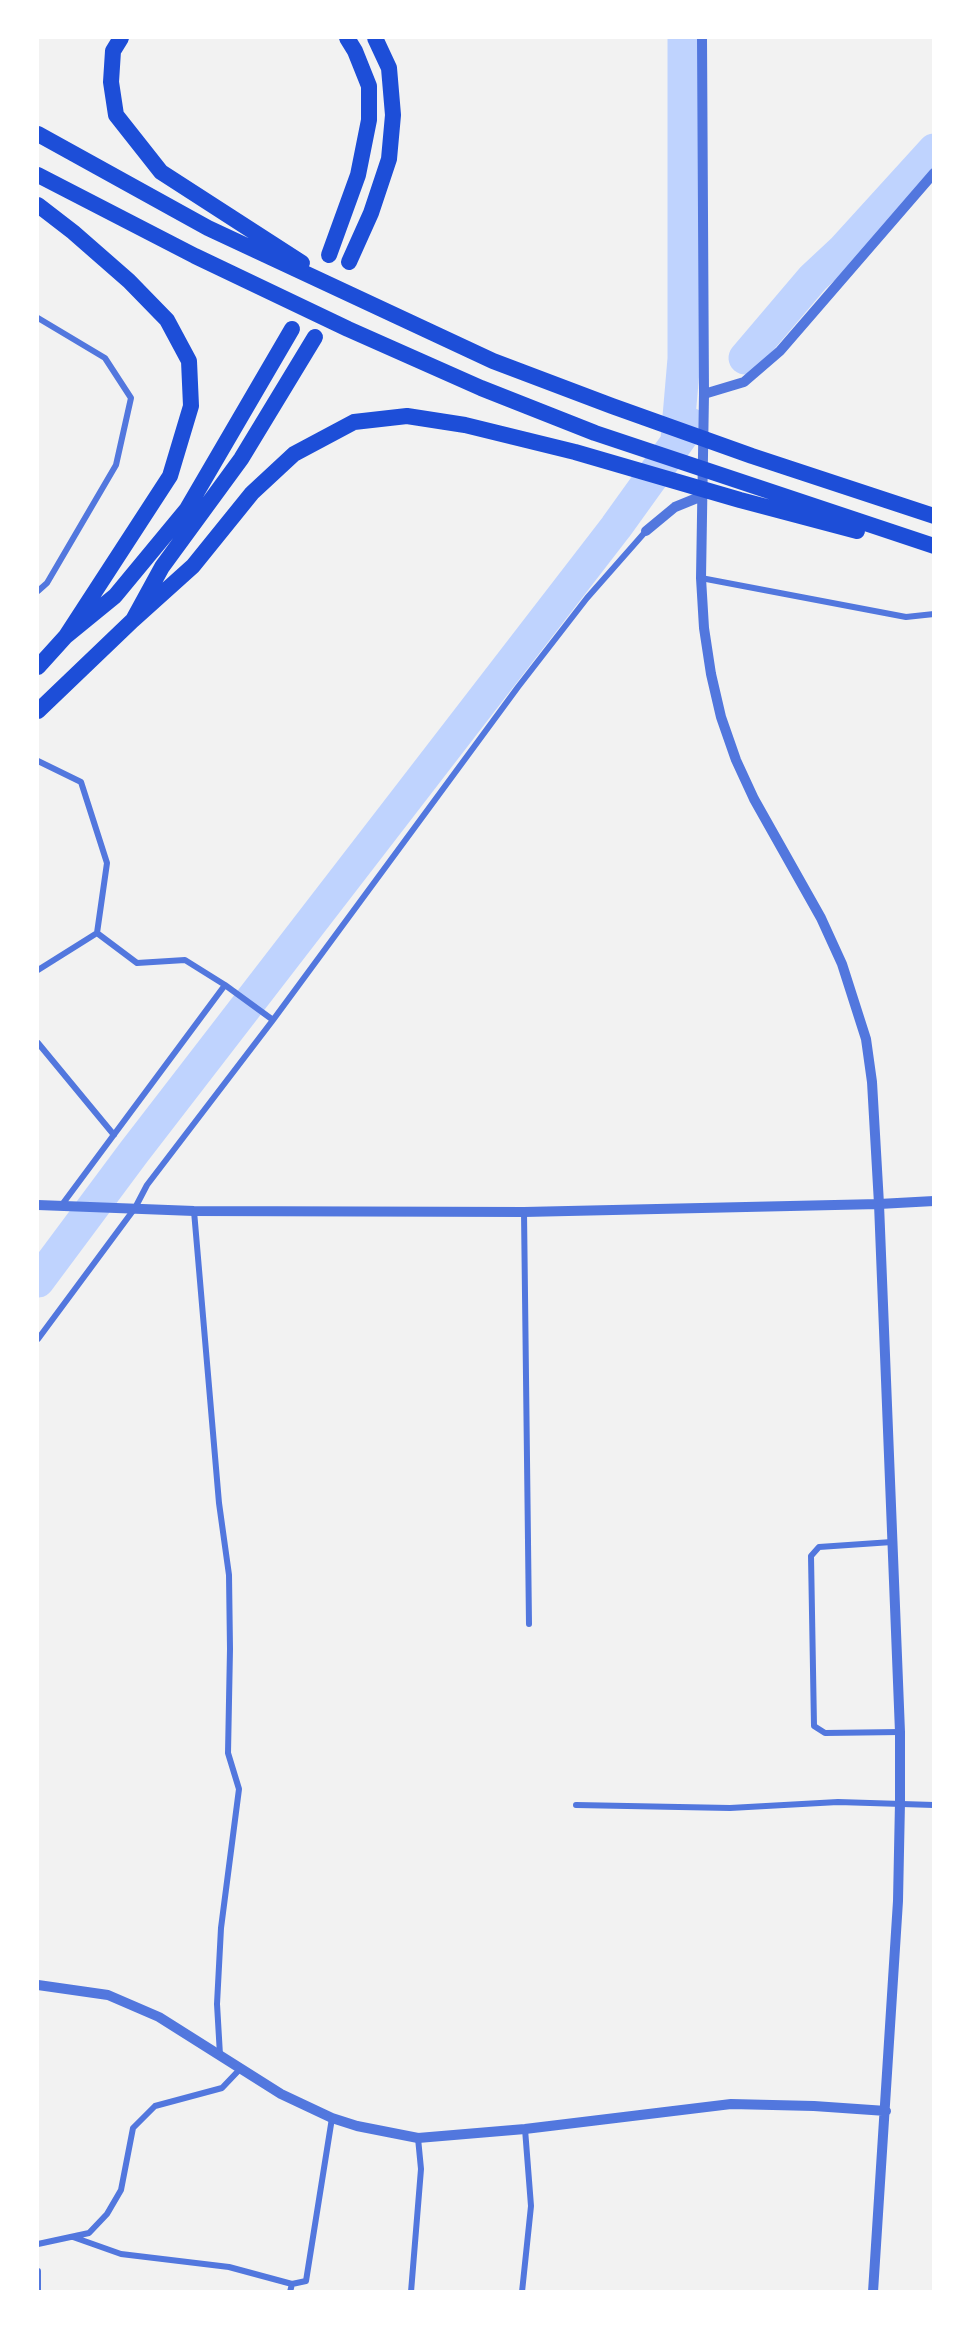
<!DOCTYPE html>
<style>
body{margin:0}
#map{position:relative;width:971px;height:2329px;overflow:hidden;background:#f2f2f2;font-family:"Exo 2",sans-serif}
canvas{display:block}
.frame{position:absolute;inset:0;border:39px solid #fff;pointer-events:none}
</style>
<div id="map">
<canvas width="971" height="2329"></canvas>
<div class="frame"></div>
</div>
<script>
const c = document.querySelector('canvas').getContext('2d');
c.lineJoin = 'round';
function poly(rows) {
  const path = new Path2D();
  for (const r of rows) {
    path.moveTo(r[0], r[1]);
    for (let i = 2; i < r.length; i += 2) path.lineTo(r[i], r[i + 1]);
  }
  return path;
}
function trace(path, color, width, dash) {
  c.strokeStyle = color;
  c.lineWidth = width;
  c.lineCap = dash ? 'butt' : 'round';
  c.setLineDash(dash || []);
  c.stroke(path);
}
const river = poly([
 [745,358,813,278,843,250,934,150],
 [677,440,684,359,684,38],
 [38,1281,134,1152,616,527,690,424]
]);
const minor = poly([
 [38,318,105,358,131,398,116,465,47,583,38,591],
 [701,578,906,617,934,614],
 [38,761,81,782,107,863,97,933],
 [38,970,97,933,137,963,185,960,225,985],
 [38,1043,114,1135],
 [61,1206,225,985,273,1020],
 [194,1211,219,1503,229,1575,230,1649,228,1753,239,1789,221,1928,217,2004,220,2055],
 [524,1212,529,1624],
 [38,1339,135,1208,147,1185,273,1020,518,687,587,598,646,531],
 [892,1542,819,1547,811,1556,814,1726,825,1733,900,1732],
 [576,1805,730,1808,838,1802,934,1805],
 [73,2237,121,2254,229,2267,292,2284,290,2292],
 [38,2244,89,2233,107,2214,121,2190,133,2128,155,2106,222,2088,241,2068],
 [38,2271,38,2292],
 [292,2284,306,2281,332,2118],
 [411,2292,421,2169,418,2138],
 [522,2292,531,2206,525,2129]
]);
const tertiary = poly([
 [702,38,704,394,701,578,704,628,711,674,721,717,736,760,754,799,821,918,842,964,866,1039,872,1082,879,1204,900,1732,900,1802,898,1901,873,2292],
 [704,394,744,382,780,351,934,173],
 [646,531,675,507,702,496],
 [38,1205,194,1211,524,1212,879,1204,934,1201],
 [38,1985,108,1995,159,2017,281,2094,332,2118,357,2126,418,2138,525,2129,731,2104,814,2106,886,2111]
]);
const motorway = poly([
 [121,38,113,51,111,82,116,115,161,172,302,263],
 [38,134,208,228,493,361,612,406,752,456,934,516],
 [38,175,195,256,348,329,481,388,595,433,934,546],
 [38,205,73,232,129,281,167,320,189,361,191,406,170,476,66,636],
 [329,255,358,175,369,120,369,86,355,51,347,38],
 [349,262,371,213,389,159,393,115,389,68,375,38],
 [133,620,193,566,252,493,294,454,354,422,407,416,465,425,575,452,740,500,857,531],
 [38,667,66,636,115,596,187,509,292,329],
 [38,711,133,620,162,567,241,459,315,337]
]);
trace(river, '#bfd3fe', 33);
trace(minor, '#5277de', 6);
trace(tertiary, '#5277de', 10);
trace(motorway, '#1d4ed8', 16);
</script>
